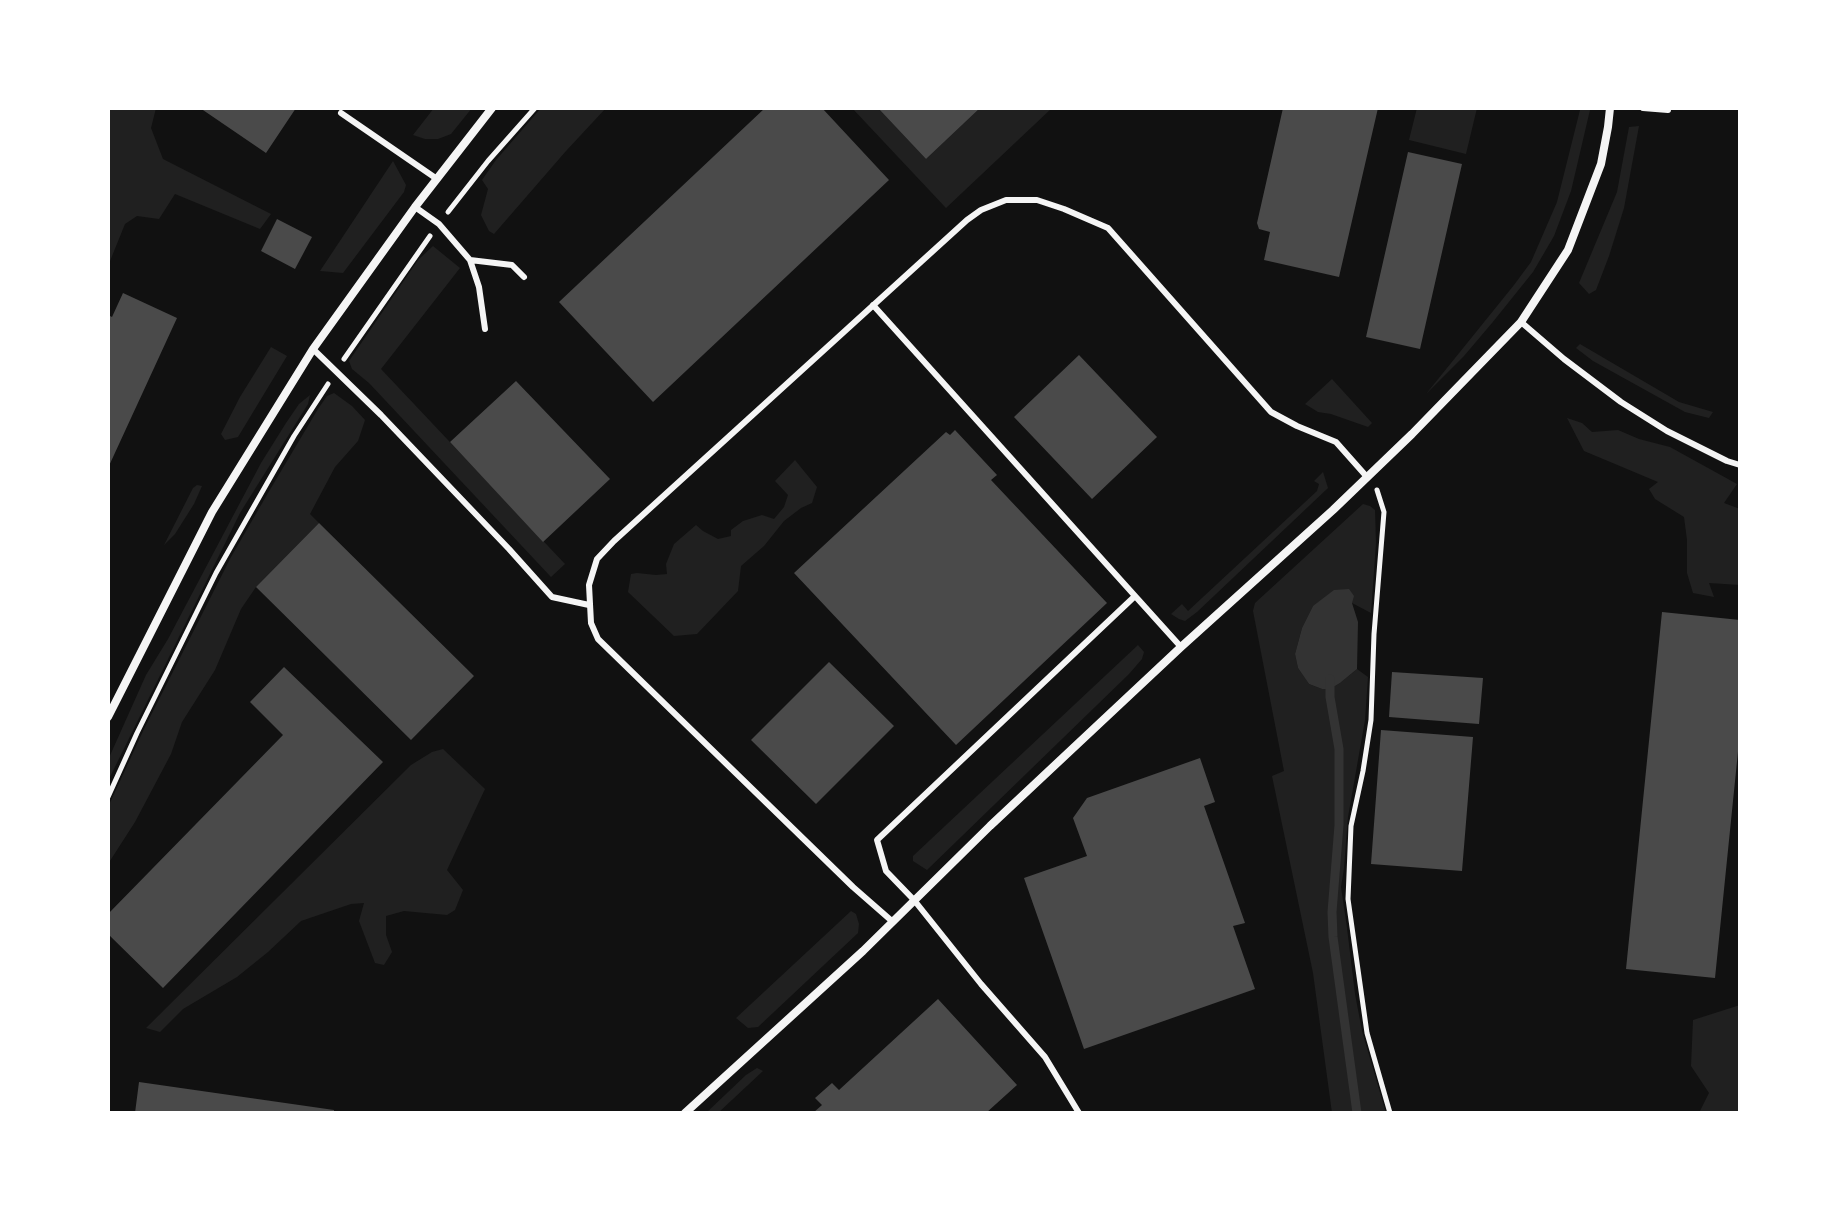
<!DOCTYPE html>
<style>
body{margin:0}
#map{position:relative;width:1848px;height:1221px;overflow:hidden;background:#111;font-family:Rubik,sans-serif}
canvas{display:block}
.frame{position:absolute;inset:0;border:110px solid #fff;pointer-events:none}
</style>
<div id="map">
<canvas width="1848" height="1221"></canvas>
<div class="frame"></div>
</div>
<script>
const c = document.querySelector('canvas').getContext('2d');
c.lineJoin = 'round';
function paint(path, color) {
  c.fillStyle = color;
  c.fill(path, 'evenodd');
}
function poly(rows) {
  const path = new Path2D();
  for (const r of rows) {
    path.moveTo(r[0], r[1]);
    for (let i = 2; i < r.length; i += 2) path.lineTo(r[i], r[i + 1]);
  }
  return path;
}
function trace(path, color, width, dash) {
  c.strokeStyle = color;
  c.lineWidth = width;
  c.lineCap = dash ? 'butt' : 'round';
  c.setLineDash(dash || []);
  c.stroke(path);
}
const green = poly([
 [108,108,156,108,151,128,163,159,271,214,260,229,175,194,159,219,137,216,125,224,108,266],
 [434,108,472,108,451,134,438,139,425,139,413,135],
 [541,108,606,108,566,151,494,234,489,231,481,215,488,189,482,180,496,160],
 [852,108,878,108,926,159,980,108,1052,108,946,208],
 [1417,108,1477,108,1466,154,1409,140],
 [1583,108,1590,110,1571,191,1554,236,1533,272,1492,323,1464,356,1426,394,1514,285,1531,262,1557,202,1580,110],
 [1639,126,1624,208,1609,256,1596,290,1589,294,1579,283,1617,192,1629,127],
 [393,161,406,185,404,192,343,273,320,271],
 [433,246,460,268,381,369,565,564,551,577,369,383,352,369,349,361,418,260],
 [1580,344,1679,402,1713,412,1709,418,1685,412,1593,361,1576,348],
 [271,347,287,356,238,437,225,440,221,434,240,397],
 [1332,379,1372,423,1368,427,1331,414,1318,412,1305,404],
 [334,393,352,406,365,420,358,441,335,467,310,514,319,523,256,587,241,609,215,670,182,722,171,754,135,822,108,864,108,807,144,729,231,557,268,493,318,409,327,396],
 [310,395,308,404,240,513,108,781,108,760,146,675,168,639,261,463,286,423,299,404],
 [1567,418,1582,423,1592,432,1618,430,1639,439,1670,447,1737,484,1724,503,1740,509,1740,585,1709,583,1714,597,1693,593,1687,573,1687,540,1684,517,1655,499,1649,489,1658,482,1584,451],
 [795,460,817,487,812,503,801,508,784,521,764,546,741,566,738,591,697,634,674,636,628,592,631,574,637,573,656,575,667,574,666,564,674,544,696,525,703,531,718,539,731,536,731,530,743,521,762,515,774,519,784,507,788,495,775,481],
 [1323,472,1328,488,1197,612,1185,621,1179,619,1171,614,1182,604,1188,611,1317,491,1319,484,1314,481],
 [197,485,202,486,194,504,175,534,164,545,193,488],
 [1363,504,1370,506,1375,510,1376,543,1371,613,1352,603,1313,606,1302,628,1295,654,1298,668,1309,684,1322,689,1330,689,1340,683,1357,669,1368,677,1365,720,1348,817,1344,868,1341,887,1347,928,1355,994,1362,1031,1386,1113,1332,1113,1313,973,1272,776,1284,771,1253,611,1255,603],
 [1138,645,1144,652,1142,659,1129,674,927,870,913,861,913,856],
 [443,749,485,789,447,870,463,890,455,910,447,915,404,911,386,916,386,935,392,952,384,965,375,963,359,921,364,903,351,904,301,921,268,952,237,977,183,1009,160,1032,146,1028,411,765,432,752],
 [851,911,856,914,859,924,858,933,758,1027,748,1028,736,1018],
 [1740,1005,1740,1113,1699,1113,1709,1093,1691,1066,1693,1020],
 [757,1068,763,1071,718,1113,706,1113,746,1075]
]);
const water = poly([
 [1349,589,1354,596,1352,603,1358,622,1357,669,1340,683,1330,689,1322,689,1309,684,1298,668,1295,654,1302,628,1313,606,1334,590]
]);
const stream = poly([
 [1330,679,1330,697,1339,749,1339,825,1332,912,1333,937,1357,1113]
]);
const building = poly([
 [200,108,296,108,266,153],
 [765,108,822,108,889,180,653,402,559,302],
 [878,108,980,108,926,159],
 [1283,108,1378,108,1339,277,1264,260,1270,232,1259,229,1257,223],
 [1408,152,1462,164,1420,349,1366,337],
 [277,219,312,237,295,269,261,251],
 [123,293,177,318,108,468,108,315,112,317],
 [1079,355,1157,437,1092,499,1014,417],
 [516,381,610,479,543,542,450,442],
 [955,430,997,475,991,480,1107,603,956,745,794,573,946,432,950,435],
 [319,523,474,676,411,740,256,587],
 [1662,612,1740,620,1740,732,1715,978,1626,969],
 [829,662,894,726,816,804,751,740],
 [284,667,383,762,163,988,108,934,108,914,283,735,250,702],
 [1392,672,1483,678,1479,724,1389,717],
 [1381,730,1473,737,1462,871,1371,864],
 [1200,758,1215,802,1204,806,1245,923,1233,926,1255,989,1084,1049,1024,878,1087,856,1073,818,1087,798],
 [938,999,1017,1085,986,1113,813,1113,822,1105,815,1098,832,1083,839,1090],
 [139,1082,334,1110,334,1113,135,1113]
]);
const path = poly([
 [448,212,488,161,535,108],
 [344,359,430,236],
 [1377,490,1384,512,1374,634,1371,720,1363,771,1351,826,1348,899,1367,1033,1390,1113],
 [108,797,137,733,216,573,294,436,328,384]
]);
const service = poly([
 [1643,108,1668,110],
 [341,113,437,179],
 [415,207,439,224,470,260,479,287,485,329],
 [470,260,512,265,524,277],
 [873,305,1181,647],
 [1521,322,1564,359,1621,402,1667,431,1727,461,1740,465],
 [313,349,381,415,509,549,552,597,589,605],
 [893,922,853,887,598,639,591,623,589,585,597,559,614,541,967,220,981,210,1006,200,1037,200,1064,209,1108,228,1271,412,1297,426,1336,442,1367,477],
 [1079,1113,1045,1057,981,984,914,900,886,871,877,840,1134,597]
]);
const minor = poly([
 [108,717,212,512,313,349,415,207,492,108],
 [685,1113,863,951,990,826,1181,647,1333,510,1412,434,1521,322,1568,250,1601,164,1608,127,1610,108]
]);
paint(green, '#202020');
paint(water, '#333');
trace(stream, '#333', 9);
paint(building, '#4a4a4a');
trace(path, '#f5f5f5', 5);
trace(service, '#f5f5f5', 6);
trace(minor, '#f5f5f5', 8);
</script>
